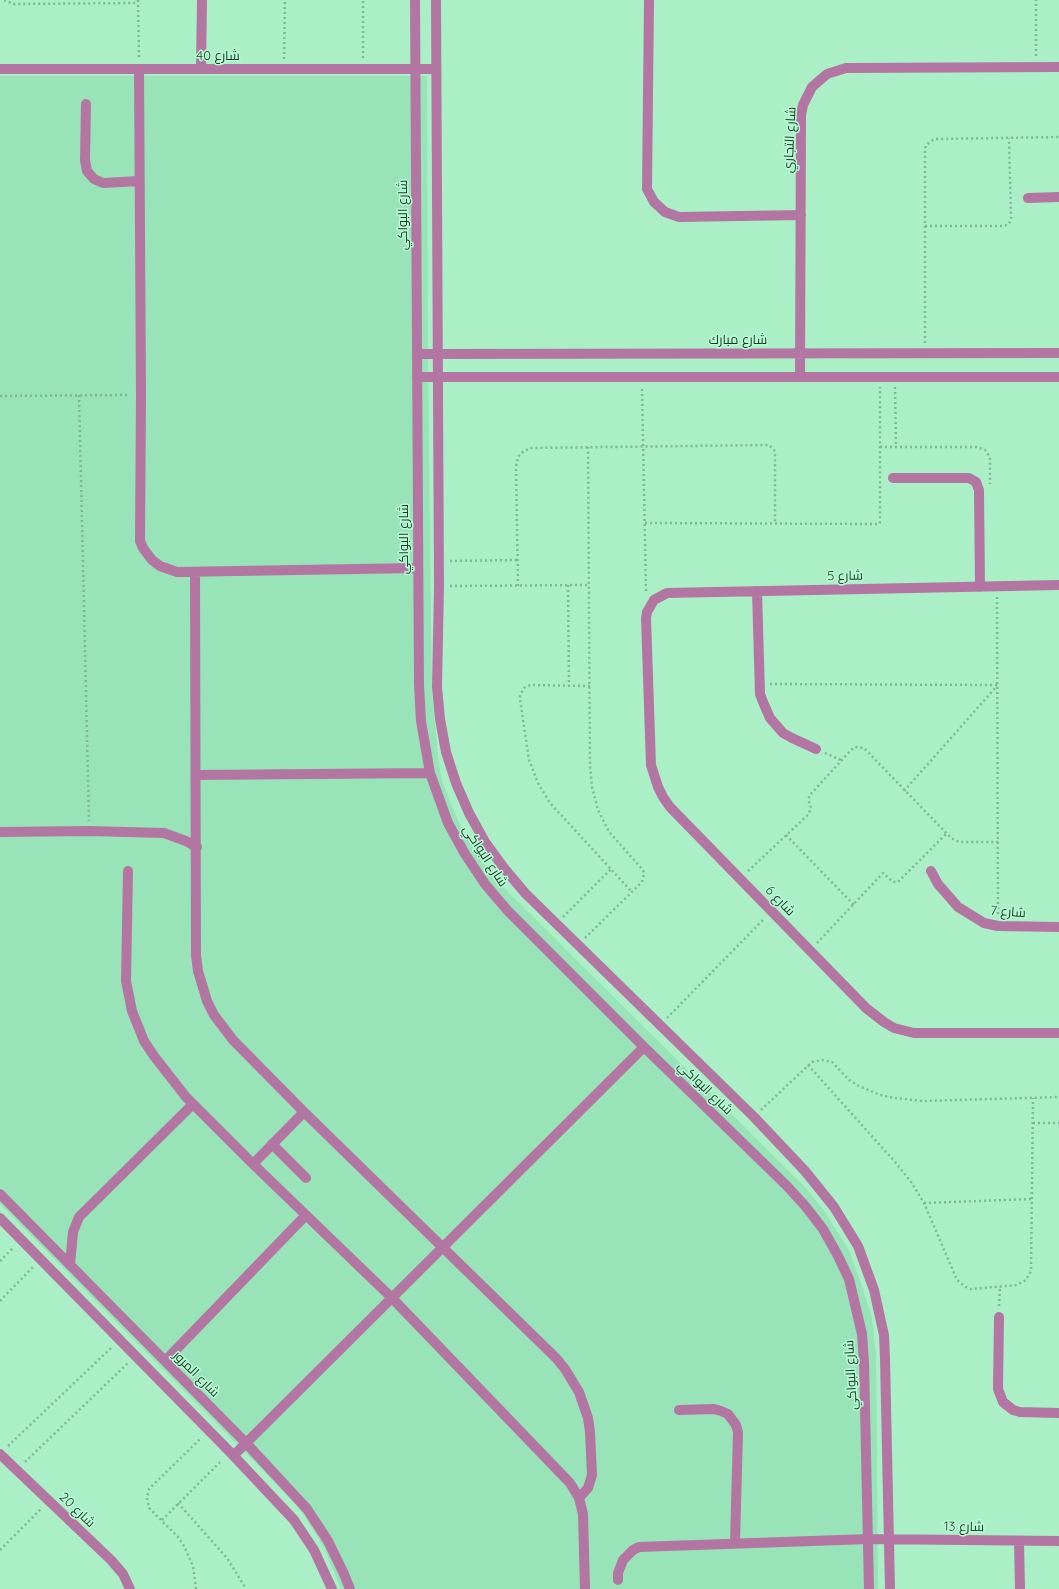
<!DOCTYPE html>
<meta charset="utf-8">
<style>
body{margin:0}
canvas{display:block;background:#abefc7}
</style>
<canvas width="1059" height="1589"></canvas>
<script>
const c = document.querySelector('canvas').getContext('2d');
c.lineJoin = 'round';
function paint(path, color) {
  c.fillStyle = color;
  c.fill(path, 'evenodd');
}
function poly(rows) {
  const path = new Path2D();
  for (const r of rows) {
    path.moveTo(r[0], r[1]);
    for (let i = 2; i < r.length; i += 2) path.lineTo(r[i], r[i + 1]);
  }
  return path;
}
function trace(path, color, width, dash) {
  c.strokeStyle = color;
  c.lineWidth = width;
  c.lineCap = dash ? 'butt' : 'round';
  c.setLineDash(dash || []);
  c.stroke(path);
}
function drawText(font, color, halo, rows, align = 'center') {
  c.font = font + ' Quicksand,Cairo,sans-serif';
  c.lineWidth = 3;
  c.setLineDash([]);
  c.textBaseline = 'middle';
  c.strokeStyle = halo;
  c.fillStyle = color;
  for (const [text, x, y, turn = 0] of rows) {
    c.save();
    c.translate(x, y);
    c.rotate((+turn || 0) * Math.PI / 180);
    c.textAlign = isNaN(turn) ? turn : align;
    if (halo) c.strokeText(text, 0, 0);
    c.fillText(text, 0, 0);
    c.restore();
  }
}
const built = poly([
 [0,76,427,76,428,368,432,695,439,765,443,783,457,818,465,835,486,867,499,883,805,1187,823,1209,850,1252,871,1313,876,1352,878,1589,341,1589,324,1548,304,1515,291,1499,0,1204]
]);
const path = poly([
 [4,0,14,4,138,3],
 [138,0,139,59],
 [1036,56,1036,0],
 [363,58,363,0],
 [284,59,285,0],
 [925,226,1004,226,1009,224,1011,218,1009,138],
 [925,343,925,149,926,145,933,140,937,139,1059,137],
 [895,387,896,447],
 [642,389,646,592],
 [79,395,89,821],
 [0,396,130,395],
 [880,447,978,447,985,450,990,457,990,484],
 [645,523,879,524,880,522,880,387],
 [450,561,518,560],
 [568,585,569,686],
 [450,586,589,585],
 [518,586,516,466,518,457,521,453,530,448,769,445,774,450,775,453,775,524],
 [997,597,998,916],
 [770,684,997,685],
 [590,686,530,685,524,688,520,695,520,699,529,760,538,783,550,803,632,892],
 [825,753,841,760],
 [904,791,997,686],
 [786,835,854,905],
 [748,871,809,814,811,805,809,802,809,796,851,750,855,747,864,748,951,838,959,842,998,842],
 [563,917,611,869],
 [585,938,642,882,644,874,643,870,609,832,598,810,592,787,590,765,588,447],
 [817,943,883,873,893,882,898,882,946,834],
 [667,1018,764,919],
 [808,1065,896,1163,911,1182,924,1203,957,1280,966,1287,971,1289,1017,1285,1026,1280,1031,1271,1033,1098],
 [761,1110,812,1062,822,1060,832,1062,849,1080,859,1086,880,1095,894,1098,923,1101,1059,1097],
 [1033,1123,1059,1123],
 [924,1203,1032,1199],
 [0,1261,14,1247],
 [0,1301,33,1267],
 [999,1306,1000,1286],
 [8,1446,111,1348],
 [25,1462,128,1363],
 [178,1503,227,1558,246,1589],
 [162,1520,222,1460],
 [0,1550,42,1508],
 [196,1589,193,1566,184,1546,178,1537,149,1508,147,1498,149,1489,201,1438]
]);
const minor = poly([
 [415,0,419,685,421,721,430,773,448,823,465,854,485,884,508,911,644,1047,787,1186,806,1207,823,1229,837,1254,849,1279,862,1334,864,1362,869,1589],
 [436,0,439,586,437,687,440,719,446,752,456,783,469,813,485,842,504,868,525,893,754,1117,805,1171,834,1207,858,1246,874,1290,884,1335,885,1358,890,1589],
 [649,0,647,189,654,202,665,212,679,217,801,215],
 [0,69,436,69],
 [139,69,141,395,140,541,143,548,152,560,160,566,177,572,417,568],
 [201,69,202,0],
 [86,104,85,160,87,171,94,179,103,183,139,181],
 [1028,198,1059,197],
 [417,354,1059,353],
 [417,377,1059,377],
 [800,377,801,115,803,105,812,87,827,74,846,68,1059,67],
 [893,478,969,478,976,482,979,490,980,587],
 [195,572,196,955,198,971,207,1001,214,1015,233,1040,304,1112,557,1359,565,1369,579,1392,588,1418,590,1432,592,1475,588,1488,579,1498],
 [1059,585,667,593,654,600,647,612,646,618,651,765,658,787,663,797,670,807,866,1008,884,1022,894,1028,914,1033,1059,1033],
 [757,591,760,694,763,702,770,718,783,733,792,738,816,749],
 [196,775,430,773],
 [0,832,89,831,164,833,186,841,197,847],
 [128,871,126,981,132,1011,144,1041,154,1056,186,1097,253,1164,392,1298,570,1483,579,1498,583,1514,585,1589],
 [931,871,938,884,958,907,984,923,998,926,1059,927],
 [272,1144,306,1178],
 [253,1164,304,1112],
 [0,1194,246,1443,307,1509,328,1541,344,1574,350,1589],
 [0,1218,230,1452,294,1520,314,1550,332,1589],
 [70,1265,73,1232,79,1217,193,1104],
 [999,1317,998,1389,1003,1402,1013,1410,1020,1412,1059,1413],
 [165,1361,306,1215],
 [679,1410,714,1409,721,1411,728,1414,736,1425,738,1432,735,1543],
 [0,1454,111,1560,123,1574,130,1589],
 [234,1455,644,1047],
 [1019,1541,1020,1589],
 [618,1580,618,1573,623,1560,633,1550,639,1547,869,1539,1059,1541]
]);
const streetNames = [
 ["شارع 40",218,56],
 ["شارع التجاري",790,140,-87],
 ["شارع البواكي",403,215,-90],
 ["شارع مبارك",738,340],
 ["شارع البواكي",404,539,-90],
 ["شارع 5",845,576,-1],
 ["شارع البواكي",485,856,57],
 ["شارع 6",780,901,46],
 ["شارع 7",1008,912,4],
 ["شارع البواكي",705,1088,44],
 ["شارع المرور",196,1374,45],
 ["شارع البواكي",851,1375,-93],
 ["شارع 20",77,1510,44],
 ["شارع 13",964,1527,1]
];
paint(built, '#98e3b8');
trace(path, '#7fb796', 2.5, [2, 3]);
trace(minor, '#b376a2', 10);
drawText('13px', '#1b3727', '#b8fcd4', streetNames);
</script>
